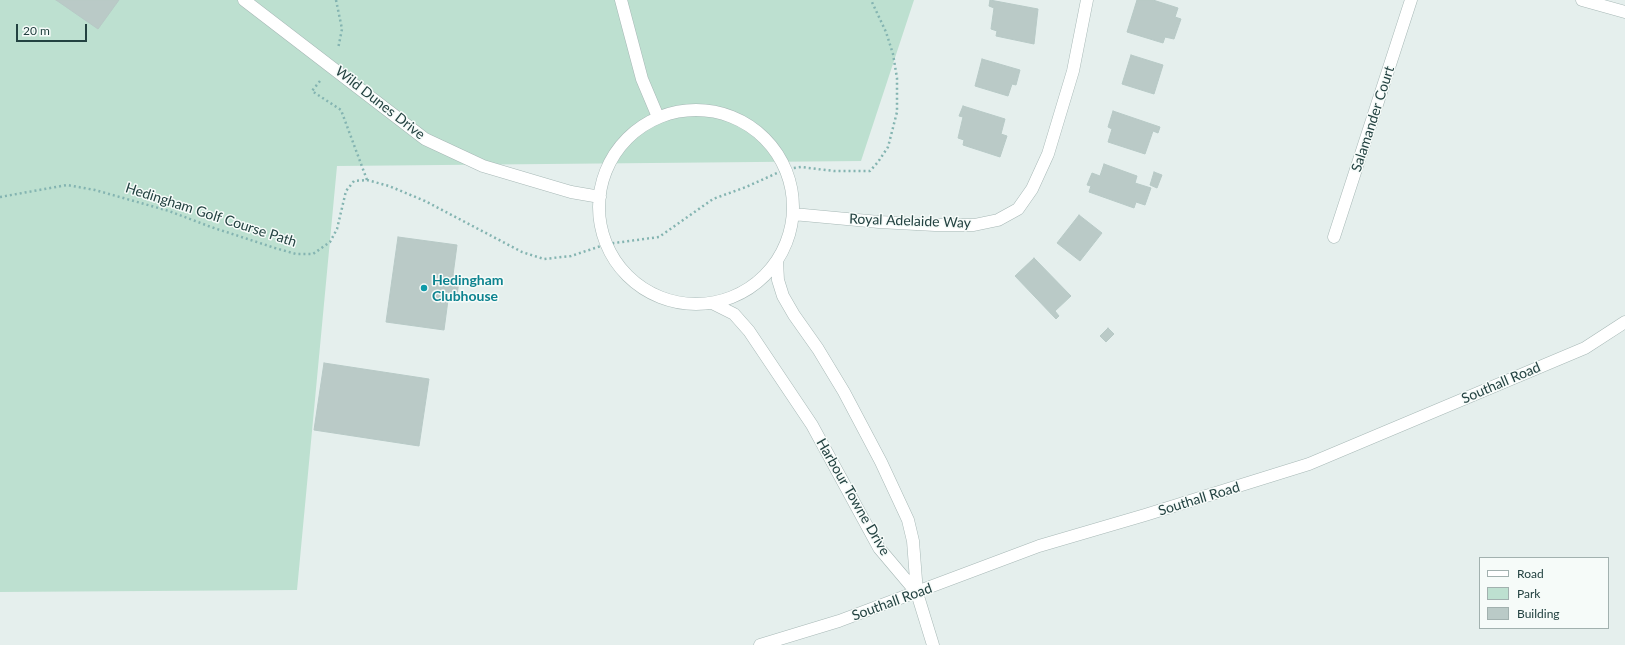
<!DOCTYPE html>
<style>
body{margin:0}
#map{position:relative;width:1625px;height:645px;overflow:hidden;background:#e5efed;font-family:Lato,sans-serif}
canvas{display:block}
.legend{position:absolute;left:1479px;top:557px;width:130px;height:72px;box-sizing:border-box;background:#f6fbf9;border:1px solid #a2b1af;margin:0;padding:5px 7px;list-style:none;font-size:12px;color:#234241}
.legend li{display:flex;align-items:center;gap:8px;height:20px}
.legend b{width:20px;border:1px solid #a2b1af}
.scale{position:absolute;left:16px;top:24px;width:71px;height:18px;box-sizing:border-box;border:2px solid #234241;border-top:0;padding-left:5px;font-size:12px;line-height:14px;white-space:nowrap;color:#234241;-webkit-text-stroke:3px #f6fbf9;paint-order:stroke}
</style>
<div id="map">
<canvas width="1625" height="645"></canvas>
<ul class="legend">
<li><b style="height:5px;background:#fff"></b>Road</li>
<li><b style="height:11px;background:#bde0d0"></b>Park</li>
<li><b style="height:11px;background:#bacac7"></b>Building</li>
</ul>
<div class="scale">20 m</div>
</div>
<script>
const c = document.querySelector('canvas').getContext('2d');
c.lineJoin = 'round';
function paint(path, color) {
  c.fillStyle = color;
  c.fill(path, 'evenodd');
}
function poly(rows) {
  const path = new Path2D();
  for (const r of rows) {
    if (r.length === 3) {
      path.moveTo(r[0] + r[2], r[1]);
      path.arc(r[0], r[1], r[2], 0, 2 * Math.PI);
      continue;
    }
    path.moveTo(r[0], r[1]);
    for (let i = 2; i < r.length; i += 2) path.lineTo(r[i], r[i + 1]);
  }
  return path;
}
function trace(path, color, width, dash) {
  c.strokeStyle = color;
  c.lineWidth = width;
  c.lineCap = dash ? 'butt' : 'round';
  c.setLineDash(dash || []);
  c.stroke(path);
}
function drawText(font, color, halo, rows, align = 'center') {
  c.font = font + ' Lato,sans-serif';
  c.lineWidth = 3;
  c.setLineDash([]);
  c.textBaseline = 'middle';
  c.strokeStyle = halo;
  c.fillStyle = color;
  for (const [text, x, y, turn = 0] of rows) {
    c.save();
    c.translate(x, y);
    c.rotate((+turn || 0) * Math.PI / 180);
    c.textAlign = isNaN(turn) ? turn : align;
    if (halo) c.strokeText(text, 0, 0);
    c.fillText(text, 0, 0);
    c.restore();
  }
}
const green = poly([
 [0,0,914,0,861,161,337,166,297,590,0,592]
]);
const building = poly([
 [56,0,119,0,98,29,56,0],
 [990,0,1038,9,1034,44,996,36,997,31,991,29,994,8,989,6,990,0],
 [1137,0,1153,0,1178,8,1175,17,1181,19,1174,39,1165,37,1163,43,1127,32,1137,0],
 [1131,55,1163,65,1154,94,1122,84,1131,55],
 [982,59,1020,70,1016,85,1012,84,1008,96,975,86,982,59],
 [963,106,1005,119,1001,134,1007,136,1000,157,963,145,964,140,958,138,963,117,959,116,963,106],
 [1113,111,1160,127,1158,133,1153,131,1145,154,1108,142,1112,129,1108,127,1113,111],
 [1104,164,1137,176,1135,183,1151,188,1145,205,1136,202,1134,208,1089,192,1091,186,1087,185,1092,173,1100,176,1104,164],
 [1154,172,1162,175,1157,188,1150,185,1154,172],
 [1079,215,1102,233,1080,261,1057,243,1079,215],
 [398,237,457,245,453,275,460,276,456,301,448,300,444,330,386,322,398,237],
 [1034,258,1071,296,1055,311,1059,316,1056,319,1015,276,1034,258],
 [1108,328,1114,334,1106,342,1100,336,1108,328],
 [324,363,429,379,419,446,314,430,324,363]
]);
const path = poly([
 [336,0,342,29,338,49],
 [320,81,312,91,341,110,367,180],
 [0,197,67,185,95,190,169,211,211,227,275,248,296,254,313,254,330,242,337,229,346,191,354,181,367,180,389,186,425,201,522,252,544,259,571,256,607,244,659,237,713,199,746,187,786,169,801,167,834,171,870,171,878,162,888,147,897,112,897,78,893,54,886,32,871,0]
]);
const minor = poly([
 [244,0,425,139,483,166,571,192,600,197],
 [621,0,642,79,658,117],
 [1582,0,1625,12],
 [696,207,97],
 [793,214,879,222,935,225,974,225,998,220,1018,209,1032,189,1048,154,1073,71,1087,0],
 [1334,237,1411,0],
 [777,261,778,280,783,296,794,315,818,349,844,392,881,462,908,520,913,541,917,593],
 [712,303,734,314,749,331,812,425,879,548,917,593]
]);
const tertiary = poly([
 [917,593,933,645],
 [760,645,839,621,1039,546,1145,515,1309,464,1585,348,1625,322]
]);
const markers = [
 [424,288,4,"#0f9aa8"]
];
const streetNames = [
 ["Wild Dunes Drive",380,103,38],
 ["Salamander Court",1373,119,-72],
 ["Hedingham Golf Course Path",211,215,18],
 ["Royal Adelaide Way",910,221,2],
 ["Southall Road",1501,383,-23],
 ["Harbour Towne Drive",853,497,60],
 ["Southall Road",1199,499,-17],
 ["Southall Road",892,602,-20]
];
const cultureNames = [
 ["Hedingham",432,280],
 ["Clubhouse",432,296]
];
paint(green, '#bde0d0');
paint(building, '#bacac7');
trace(building, '#b7c9c6', 1);
trace(minor, '#a7b8b6', 13);
trace(tertiary, '#a7b8b6', 13);
trace(path, '#84b4b1', 2.5, [2, 3]);
trace(minor, '#fff', 12);
trace(tertiary, '#fff', 12);
for (const [x, y, r, color] of markers) {
  const dot = new Path2D();
  dot.arc(x, y, r, 0, 2 * Math.PI);
  c.fillStyle = color;
  c.fill(dot);
  trace(dot, '#f6fbf9', 1.5);
}
drawText('14px', '#234241', '#f6fbf9', streetNames);
drawText('bold 14px', '#0d838f', '#f6fbf9', cultureNames, 'left');
</script>
